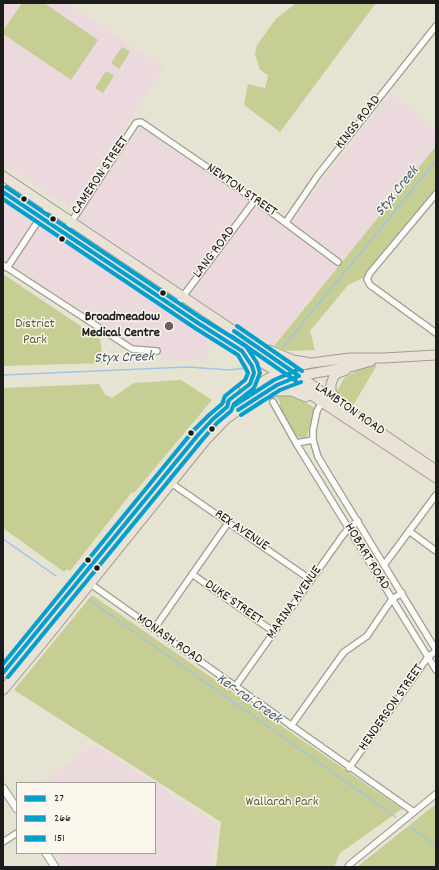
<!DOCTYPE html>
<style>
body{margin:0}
#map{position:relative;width:439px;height:870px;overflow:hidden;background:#e6e3d3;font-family:Dekko,sans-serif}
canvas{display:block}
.frame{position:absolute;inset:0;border:4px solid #1c1c1c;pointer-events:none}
.legend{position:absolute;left:16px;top:782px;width:140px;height:72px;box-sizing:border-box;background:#fbf7ec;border:1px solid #a29f99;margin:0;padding:5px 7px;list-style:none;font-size:12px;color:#1c1c1c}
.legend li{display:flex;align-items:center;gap:8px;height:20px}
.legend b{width:20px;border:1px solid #a29f99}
</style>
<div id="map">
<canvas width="439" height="870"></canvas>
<div class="frame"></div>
<ul class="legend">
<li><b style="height:5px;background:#049ecf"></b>27</li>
<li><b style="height:5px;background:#049ecf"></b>266</li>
<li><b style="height:5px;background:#049ecf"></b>151</li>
</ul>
</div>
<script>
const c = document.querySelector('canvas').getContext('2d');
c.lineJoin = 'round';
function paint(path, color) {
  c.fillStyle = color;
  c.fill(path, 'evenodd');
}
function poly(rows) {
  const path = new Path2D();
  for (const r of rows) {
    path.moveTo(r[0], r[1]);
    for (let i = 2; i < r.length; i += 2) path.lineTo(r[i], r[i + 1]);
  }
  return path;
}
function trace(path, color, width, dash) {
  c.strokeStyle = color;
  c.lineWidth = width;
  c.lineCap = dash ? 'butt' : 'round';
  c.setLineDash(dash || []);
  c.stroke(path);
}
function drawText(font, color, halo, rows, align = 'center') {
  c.font = font + ' Dekko,sans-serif';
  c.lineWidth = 3;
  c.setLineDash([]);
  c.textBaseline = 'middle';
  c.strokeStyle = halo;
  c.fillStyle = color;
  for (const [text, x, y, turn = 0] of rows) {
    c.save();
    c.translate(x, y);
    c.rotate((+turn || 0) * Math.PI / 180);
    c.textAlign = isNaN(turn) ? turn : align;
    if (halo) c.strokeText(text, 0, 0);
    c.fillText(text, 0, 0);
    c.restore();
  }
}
const built = poly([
 [3,3,67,3,164,68,70,208,3,163],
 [391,93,436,133,436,146,274,346,234,321,216,347,207,341,207,360,161,360,159,346,139,348,3,259,3,197,65,238,140,127,288,225],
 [94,745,154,783,42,783],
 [155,784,218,825,211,867,67,867,58,853,155,853]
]);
const green = poly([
 [22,3,44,3,98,40,71,80,3,34,3,31],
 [296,3,376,3,280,132,244,105,248,84,265,88,268,75,260,70,255,54,257,45,276,19],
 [122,47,130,52,119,69,111,63],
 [106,71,114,76,103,93,95,88],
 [436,146,436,191,365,277,348,285,310,331,315,350,287,351,274,346],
 [3,274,100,339,103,363,3,366],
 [367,365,377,365,351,409,344,405,337,391,344,378],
 [181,380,212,400,134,493,132,492,70,571,67,569,64,572,3,528,3,388,99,384,105,395,112,398,134,383],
 [275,395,293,395,315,408,307,436,303,438,297,437,280,411,280,402],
 [92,595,402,809,340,853,334,867,216,867,221,822,14,690],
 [436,804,436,867,357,867]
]);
const stream = poly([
 [283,347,436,161],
 [3,375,188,367,230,370,245,368],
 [3,539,56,576],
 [89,600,396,817],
 [410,827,436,846]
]);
const minor = poly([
 [436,194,370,273,367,279,370,285,436,333],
 [286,222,318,175,436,26],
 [64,233,136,123,141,122,255,200,338,262],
 [3,265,132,349,157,351],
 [7,268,48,206],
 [175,307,255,200],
 [273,402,296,443,436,670],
 [322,402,317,411,313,430,313,440,318,457,436,650],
 [296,443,313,440],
 [171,483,311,580],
 [409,531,436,551],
 [384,565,436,495],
 [192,574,274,632],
 [82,578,414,812],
 [154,629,228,523],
 [235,687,343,535,349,528,358,521],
 [291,726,341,656,344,652,367,636,392,599,402,593],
 [349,768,428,657,436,651],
 [3,842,17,833],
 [348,867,349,865,436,794]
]);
const tertiary = poly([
 [3,788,17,809],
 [46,853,55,867]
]);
const primary = poly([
 [3,176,258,347,342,406,436,470],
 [3,192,198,323,272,369,436,478],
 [269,350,293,360,306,362],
 [244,389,252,381,254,373,252,366,244,354],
 [268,394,275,391,292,391,306,397],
 [337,401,331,392,331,384,334,376,338,373,346,370],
 [3,673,198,435,220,413,250,389,269,378,288,368,311,363,350,358,384,358,436,355],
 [3,690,43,642,205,441,226,419,258,396,277,385,299,376,354,366,371,361]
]);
const bus1 = poly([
 [3,192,198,323,242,351,252,366,254,373,250,384,229,400,227,407,213,419,198,435,3,673],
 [234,331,299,376],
 [238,410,277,385,299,376]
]);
const bus2 = poly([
 [3,199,195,328,238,355,246,369,248,373,245,380,225,396,222,404,209,415,193,431,3,664],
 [231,336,296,381],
 [241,415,280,390,301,382]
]);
const bus3 = poly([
 [6,187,201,318,246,346,257,363,260,373,254,388,234,404,231,411,217,423,203,439,8,677],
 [237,326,302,371],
 [235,405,274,380,297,370]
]);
const markers = [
 [24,199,3.5,"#1c1c1c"],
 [53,219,3.5,"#1c1c1c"],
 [62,239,3.5,"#1c1c1c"],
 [163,293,3.5,"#1c1c1c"],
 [169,326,5,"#63625c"],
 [212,429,3.5,"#1c1c1c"],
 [191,433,3.5,"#1c1c1c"],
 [88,560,3.5,"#1c1c1c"],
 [97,568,3.5,"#1c1c1c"]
];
const streetNames = [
 ["KINGS ROAD",359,123,-52],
 ["CAMERON STREET",101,176,-56],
 ["NEWTON STREET",241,191,35],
 ["LANG ROAD",215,253,-53],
 ["LAMBTON ROAD",349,410,35],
 ["REX AVENUE",241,531,34],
 ["HOBART ROAD",366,557,59],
 ["DUKE STREET",233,603,35],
 ["MARINA AVENUE",295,603,-55],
 ["MONASH ROAD",169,640,35],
 ["HENDERSON STREET",392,708,-55]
];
const poiNames = [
 ["Broadmeadow",160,318],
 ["Medical Centre",160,334]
];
const parkNames = [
 ["District",35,325],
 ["Park",35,341],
 ["Wallarah Park",282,803]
];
const waterNames = [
 ["Styx Creek",398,192,-51],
 ["Styx Creek",124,359,-2],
 ["Ker-rai Creek",248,700,35]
];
paint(built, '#ebd9dd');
paint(green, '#c6ce93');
trace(stream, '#a0c4e7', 1.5);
trace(minor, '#9d9c92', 8);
trace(tertiary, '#9d9c92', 9);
trace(primary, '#9d9c92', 11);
trace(minor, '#fbfbf8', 5.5);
trace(tertiary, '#fbfbf8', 7);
trace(primary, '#eae2d6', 9);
trace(bus1, '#049ecf', 4);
trace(bus2, '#049ecf', 4);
trace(bus3, '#049ecf', 4);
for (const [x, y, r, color] of markers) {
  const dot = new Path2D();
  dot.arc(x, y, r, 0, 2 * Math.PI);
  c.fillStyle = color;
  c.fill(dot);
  trace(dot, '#fbf7ec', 1.5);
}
drawText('14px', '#1c1c1c', '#fbf7ec', streetNames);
drawText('bold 14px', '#1c1c1c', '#fbf7ec', poiNames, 'right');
drawText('14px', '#565c37', '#fbf7ec', parkNames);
drawText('italic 15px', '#455a71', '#fbf7ec', waterNames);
</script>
